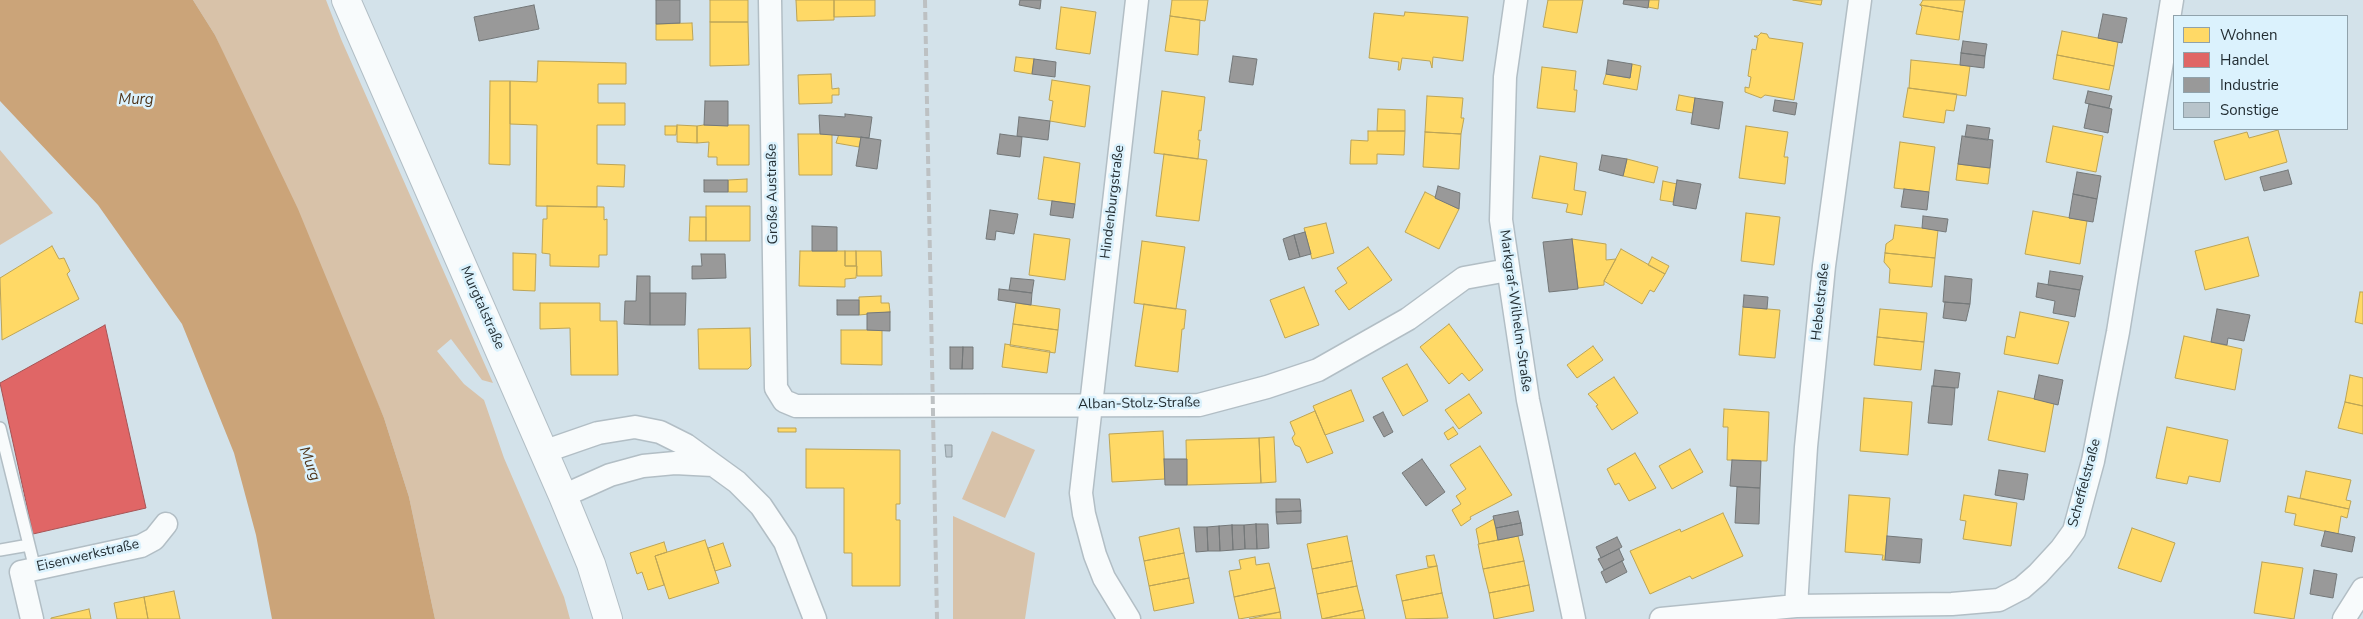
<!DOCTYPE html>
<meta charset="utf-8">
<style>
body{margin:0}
#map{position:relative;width:2363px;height:619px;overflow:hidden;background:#d3e2ea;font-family:"Nunito Sans",sans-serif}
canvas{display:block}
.legend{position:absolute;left:2173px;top:15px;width:175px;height:115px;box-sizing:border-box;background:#dbf2fd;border:1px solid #90a2ab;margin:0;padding:6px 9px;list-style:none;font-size:15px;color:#1f2a2f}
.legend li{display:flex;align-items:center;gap:10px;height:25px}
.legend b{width:25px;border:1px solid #90a2ab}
</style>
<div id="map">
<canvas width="2363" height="619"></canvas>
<ul class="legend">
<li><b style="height:14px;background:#ffd966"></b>Wohnen</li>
<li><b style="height:14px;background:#e06666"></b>Handel</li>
<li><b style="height:14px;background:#999"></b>Industrie</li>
<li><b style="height:14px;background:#b8c4cb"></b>Sonstige</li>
</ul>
</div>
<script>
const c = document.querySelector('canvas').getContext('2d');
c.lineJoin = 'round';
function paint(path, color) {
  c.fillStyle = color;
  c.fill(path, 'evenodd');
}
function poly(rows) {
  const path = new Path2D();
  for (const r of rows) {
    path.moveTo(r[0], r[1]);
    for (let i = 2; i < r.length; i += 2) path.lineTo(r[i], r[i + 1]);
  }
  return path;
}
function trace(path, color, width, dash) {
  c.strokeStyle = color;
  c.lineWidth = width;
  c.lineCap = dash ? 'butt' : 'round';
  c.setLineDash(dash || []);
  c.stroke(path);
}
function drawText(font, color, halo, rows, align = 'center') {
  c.font = font + ' "Nunito Sans",sans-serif';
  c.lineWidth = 5;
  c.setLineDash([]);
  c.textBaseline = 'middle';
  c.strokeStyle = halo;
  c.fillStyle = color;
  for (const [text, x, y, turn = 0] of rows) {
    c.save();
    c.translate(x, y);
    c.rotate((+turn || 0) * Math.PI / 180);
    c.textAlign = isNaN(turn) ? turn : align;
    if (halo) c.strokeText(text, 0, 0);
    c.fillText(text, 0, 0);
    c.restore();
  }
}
const green = poly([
 [193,0,326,0,341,39,493,383,482,380,451,339,437,351,464,384,484,400,504,458,564,597,570,619,435,619,409,497,384,418,215,35],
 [0,150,53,213,0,245],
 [992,431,1035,450,1005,518,962,499],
 [953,516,1035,553,1025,619,953,619]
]);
const water = poly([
 [0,0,193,0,215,35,298,209,384,418,409,497,435,619,272,619,256,535,234,453,182,324,98,205,0,101]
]);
const homes = poly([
 [710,0,748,0,748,22,710,22,710,0],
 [796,0,834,0,834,20,797,21,796,0],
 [834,0,875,0,875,16,834,17,834,0],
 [1172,0,1208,0,1205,21,1170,16,1172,0],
 [1548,0,1583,0,1577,33,1543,27,1548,0],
 [1649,0,1659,0,1658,9,1648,7,1649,0],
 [1793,0,1822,0,1821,5,1793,0],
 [1923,0,1965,0,1963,12,1920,5,1923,0],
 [1920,5,1963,12,1959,40,1916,34,1922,7,1920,5],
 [1061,7,1096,12,1090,54,1056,49,1061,7],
 [1405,12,1468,17,1463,61,1433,57,1432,68,1430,61,1402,58,1400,70,1398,70,1399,62,1369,58,1374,13,1404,16,1405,12],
 [1170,16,1200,20,1198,55,1165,51,1170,16],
 [710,22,748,22,749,65,710,66,710,22],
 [692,23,693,40,656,40,656,24,692,23],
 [2062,31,2118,42,2114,66,2057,55,2062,31],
 [1761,33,1767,34,1769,38,1803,43,1794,100,1765,95,1761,98,1745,92,1745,87,1749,88,1751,77,1748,76,1752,49,1756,50,1758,38,1754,36,1758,36,1761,33],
 [2057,55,2114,66,2109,90,2053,79,2057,55],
 [1016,57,1034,59,1032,74,1014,71,1016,57],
 [1911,60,1970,66,1966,96,1909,88,1911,60],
 [538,61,626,63,626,84,598,84,598,103,625,103,625,125,597,125,597,164,625,165,624,187,597,186,597,207,536,206,537,125,510,124,510,81,537,82,538,61],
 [1632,64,1641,66,1637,90,1603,84,1606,74,1630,78,1632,64],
 [1542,67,1576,71,1574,90,1577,90,1575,112,1537,108,1542,67],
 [831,74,832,89,839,88,839,95,832,95,832,103,799,104,798,75,831,74],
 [1052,80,1090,86,1085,127,1050,121,1053,101,1049,100,1052,80],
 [490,81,510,81,510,165,489,164,490,81],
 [1908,88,1957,94,1954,111,1946,110,1944,123,1903,117,1908,88],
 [1162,91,1205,97,1201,131,1199,130,1198,140,1200,140,1198,159,1154,153,1162,91],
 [1679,95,1695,98,1693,113,1676,110,1679,95],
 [1427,96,1463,98,1461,118,1464,118,1461,134,1425,132,1427,96],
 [1378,109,1405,110,1405,131,1377,131,1378,109],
 [677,125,697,126,697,143,677,142,677,125],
 [704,125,749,125,749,165,717,165,717,157,708,157,709,142,697,143,697,126,704,125],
 [665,126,677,126,676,135,665,135,665,126],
 [1746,126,1788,132,1784,157,1788,157,1785,184,1739,178,1746,126],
 [2053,126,2103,136,2096,172,2046,162,2053,126],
 [2278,130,2287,162,2225,180,2214,141,2247,132,2249,138,2278,130],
 [1368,131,1405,131,1404,155,1377,154,1377,164,1350,164,1351,140,1368,141,1368,131],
 [1425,132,1461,134,1459,169,1423,167,1425,132],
 [798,134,832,134,832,175,799,175,798,134],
 [839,134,861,137,859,147,836,143,839,134],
 [1900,142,1935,147,1929,192,1894,188,1900,142],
 [1164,154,1207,160,1199,221,1156,216,1164,154],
 [1540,156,1577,163,1574,190,1586,192,1582,215,1566,212,1568,204,1532,198,1540,156],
 [1044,157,1080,163,1075,204,1038,199,1044,157],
 [1627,159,1658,167,1654,183,1623,176,1627,159],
 [1958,164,1990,168,1988,184,1956,180,1958,164],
 [747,179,747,192,728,192,728,180,747,179],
 [1663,181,1677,184,1673,202,1660,200,1663,181],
 [1425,192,1459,209,1439,249,1405,232,1425,192],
 [547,206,604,207,604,220,607,219,607,255,599,255,599,267,550,266,550,254,542,253,543,219,547,219,547,206],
 [706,206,750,206,750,241,706,241,706,206],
 [2033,211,2087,221,2080,264,2025,254,2033,211],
 [1746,213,1780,217,1774,265,1741,261,1746,213],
 [690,217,706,217,706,241,689,241,690,217],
 [1326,223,1334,253,1312,259,1304,228,1326,223],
 [1895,225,1938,230,1935,258,1885,253,1886,244,1893,239,1895,225],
 [1034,234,1070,239,1065,280,1029,275,1034,234],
 [2248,237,2259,276,2205,290,2195,251,2248,237],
 [1572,239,1606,244,1606,260,1616,259,1604,281,1604,285,1578,288,1572,239],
 [1142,241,1185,247,1176,309,1134,303,1142,241],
 [52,246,59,259,64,258,70,271,67,274,79,299,2,340,0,278,52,246],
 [1368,247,1392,280,1349,310,1335,291,1347,283,1337,268,1368,247],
 [1621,249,1665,274,1654,292,1650,290,1642,304,1604,281,1621,249],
 [800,251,845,251,845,266,857,266,856,278,845,279,845,287,799,286,800,251],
 [845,251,856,251,856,266,845,266,845,251],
 [856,251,881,251,882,276,857,276,856,251],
 [513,253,536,254,535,291,513,290,513,253],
 [1885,253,1935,258,1932,287,1889,283,1890,269,1884,262,1885,253],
 [1652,257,1669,266,1665,274,1648,265,1652,257],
 [1304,287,1319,325,1285,338,1270,300,1304,287],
 [2360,292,2363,292,2363,324,2355,322,2360,292],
 [881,296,881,303,889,303,890,312,859,315,859,297,881,296],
 [540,303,600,303,600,321,617,321,618,375,571,375,570,328,540,329,540,303],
 [1016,303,1060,309,1058,330,1013,324,1016,303],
 [1144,304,1186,310,1184,329,1182,329,1178,372,1135,366,1144,304],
 [1743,307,1780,310,1775,358,1739,355,1743,307],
 [1880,309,1927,313,1924,342,1877,337,1880,309],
 [2020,312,2069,322,2058,364,2004,354,2007,336,2015,338,2020,312],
 [1013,324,1058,330,1055,353,1010,346,1013,324],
 [1449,324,1483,370,1469,381,1462,373,1449,384,1420,347,1449,324],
 [750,328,751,366,748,369,699,369,698,329,750,328],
 [841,330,882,330,882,365,841,364,841,330],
 [2184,336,2242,349,2235,390,2175,378,2184,336],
 [1877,337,1924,342,1921,370,1874,365,1877,337],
 [1005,344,1050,351,1047,373,1002,367,1005,344],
 [1593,346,1603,360,1577,378,1567,365,1593,346],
 [1407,364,1428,401,1403,416,1382,378,1407,364],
 [2350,375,2363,378,2363,406,2345,402,2350,375],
 [1614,377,1638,413,1612,430,1596,406,1598,405,1588,394,1614,377],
 [1351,390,1364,421,1325,435,1313,406,1351,390],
 [1998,391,2054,403,2045,452,1988,440,1998,391],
 [1469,394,1482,413,1459,429,1445,410,1469,394],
 [1864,398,1912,402,1908,455,1860,451,1864,398],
 [2345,402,2363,406,2363,434,2338,428,2345,402],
 [1724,409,1769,412,1767,461,1727,460,1728,427,1723,427,1724,409],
 [1315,411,1333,453,1307,463,1300,447,1295,445,1292,438,1295,434,1290,422,1315,411],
 [1453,427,1458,434,1448,440,1444,433,1453,427],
 [2167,427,2228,440,2220,482,2189,476,2187,484,2156,478,2167,427],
 [778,428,796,428,796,432,778,432,778,428],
 [1163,431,1165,479,1112,482,1109,434,1163,431],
 [1274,437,1276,482,1261,483,1259,438,1274,437],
 [1259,438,1261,483,1187,485,1186,440,1259,438],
 [1480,446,1512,495,1470,517,1471,519,1461,526,1452,510,1461,504,1456,496,1466,489,1450,465,1480,446],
 [806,449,900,450,900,504,896,504,896,520,900,520,900,586,852,586,852,553,844,553,844,488,806,488,806,449],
 [1690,449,1703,472,1672,489,1659,466,1690,449],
 [1635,453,1656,488,1629,501,1619,483,1615,485,1607,469,1635,453],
 [2306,471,2351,480,2346,500,2351,501,2349,509,2300,498,2306,471],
 [1849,495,1890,498,1885,560,1882,560,1883,555,1845,552,1849,495],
 [1964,495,2017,503,2011,546,1963,539,1966,521,1960,520,1964,495],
 [2288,496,2349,509,2347,518,2341,516,2338,534,2294,525,2296,514,2285,512,2288,496],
 [1723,513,1743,556,1692,579,1690,576,1650,594,1630,551,1680,529,1681,532,1723,513],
 [1494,519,1498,540,1479,544,1476,529,1494,519],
 [1179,528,1184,553,1144,561,1139,537,1179,528],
 [2132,528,2175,543,2161,582,2118,568,2132,528],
 [1347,536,1352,561,1312,569,1307,544,1347,536],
 [1518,536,1524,561,1483,569,1478,544,1518,536],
 [705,540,719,583,669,599,655,556,705,540],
 [664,542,667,552,655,556,664,585,648,590,642,572,637,574,630,553,664,542],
 [723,543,731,566,715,571,708,548,723,543],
 [1184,553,1189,578,1149,586,1144,561,1184,553],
 [1434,555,1437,566,1428,567,1426,556,1434,555],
 [1255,557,1256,565,1269,563,1275,588,1234,597,1229,571,1241,569,1239,560,1255,557],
 [1352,561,1357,586,1317,594,1312,569,1352,561],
 [1524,561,1529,585,1489,593,1483,569,1524,561],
 [2262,562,2303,568,2294,619,2254,613,2262,562],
 [1437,566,1442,593,1402,601,1396,575,1437,566],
 [1189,578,1194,603,1154,611,1149,586,1189,578],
 [1529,585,1534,611,1494,619,1489,593,1529,585],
 [1357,586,1363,610,1322,619,1317,594,1357,586],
 [1275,588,1280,612,1239,619,1234,597,1275,588],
 [174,591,180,619,148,619,144,597,174,591],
 [1442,593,1448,618,1406,619,1402,601,1442,593],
 [144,597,148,619,117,619,114,603,144,597],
 [89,609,91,619,51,619,51,618,89,609],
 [1363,610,1365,619,1322,619,1363,610],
 [1280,612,1281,619,1249,619,1280,612]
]);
const shops = poly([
 [105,325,146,508,33,534,0,383,105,325]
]);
const industry = poly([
 [656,0,680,0,680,23,656,24,656,0],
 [1020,0,1041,0,1040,9,1019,5,1020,0],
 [1624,0,1649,0,1648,8,1623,4,1624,0],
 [534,5,539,29,479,41,474,17,534,5],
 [2103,14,2127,18,2122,43,2098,38,2103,14],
 [1963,41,1987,44,1985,56,1961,53,1963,41],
 [1961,53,1985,56,1984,68,1960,65,1961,53],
 [1233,56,1257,59,1253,85,1229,82,1233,56],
 [1034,59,1056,62,1055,77,1032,74,1034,59],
 [1608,60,1632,64,1630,78,1606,74,1608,60],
 [2088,91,2112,96,2109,108,2085,103,2088,91],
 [1695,98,1723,102,1719,129,1691,124,1695,98],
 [1775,100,1797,103,1795,115,1773,111,1775,100],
 [705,101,728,101,728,126,704,125,705,101],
 [2089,104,2112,109,2108,133,2084,128,2089,104],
 [845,114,872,117,869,138,820,134,819,115,845,117,845,114],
 [1019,117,1050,121,1048,140,1017,136,1019,117],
 [1967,125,1990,128,1988,140,1965,137,1967,125],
 [1000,134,1022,137,1020,157,997,154,1000,134],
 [1962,136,1993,140,1990,168,1958,164,1962,136],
 [861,137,881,140,877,169,856,166,861,137],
 [1602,155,1627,159,1623,176,1599,170,1602,155],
 [2288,170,2292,184,2264,191,2260,177,2288,170],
 [2077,172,2101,176,2097,199,2073,194,2077,172],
 [704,180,728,180,728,192,704,192,704,180],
 [1677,180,1701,184,1696,209,1673,205,1677,180],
 [1438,186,1460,193,1459,209,1435,198,1438,186],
 [1904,189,1929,192,1927,210,1901,207,1904,189],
 [2073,194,2097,199,2093,222,2069,218,2073,194],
 [1052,201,1075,204,1073,218,1050,215,1052,201],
 [990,210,1018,214,1014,234,996,231,995,240,986,239,990,210],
 [1923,216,1948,219,1946,232,1922,228,1923,216],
 [812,226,837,227,837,251,812,251,812,226],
 [1305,232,1311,254,1300,257,1294,235,1305,232],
 [1294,235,1300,257,1289,260,1283,239,1294,235],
 [1572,239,1578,289,1549,292,1543,242,1572,239],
 [701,254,725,254,726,278,692,279,692,266,702,266,701,254],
 [2050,271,2083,276,2080,290,2048,285,2050,271],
 [637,276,650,276,650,325,624,324,625,301,636,301,637,276],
 [1945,276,1972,279,1970,304,1943,302,1945,276],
 [1011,278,1034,280,1032,293,1009,290,1011,278],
 [2038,283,2080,290,2075,317,2053,313,2055,301,2036,297,2038,283],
 [999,289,1032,293,1031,305,998,300,999,289],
 [650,293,686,293,685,325,650,325,650,293],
 [1744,295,1768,297,1767,309,1743,307,1744,295],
 [837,300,859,300,859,315,837,315,837,300],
 [1945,302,1970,304,1966,321,1943,318,1945,302],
 [2217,309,2250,315,2244,341,2228,338,2227,345,2211,342,2217,309],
 [890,312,890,331,867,330,867,313,890,312],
 [950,347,963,347,962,369,950,369,950,347],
 [963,347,973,347,973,369,962,369,963,347],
 [1935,370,1960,373,1958,388,1933,386,1935,370],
 [2039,375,2063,380,2058,405,2034,399,2039,375],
 [1932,386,1955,388,1952,425,1928,423,1932,386],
 [1383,412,1393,432,1384,437,1373,417,1383,412],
 [1164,459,1187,459,1187,485,1165,485,1164,459],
 [1422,459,1445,492,1426,506,1402,473,1422,459],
 [1732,460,1761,461,1760,488,1730,486,1732,460],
 [1999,470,2028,474,2024,500,1995,495,1999,470],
 [1737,487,1760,488,1759,524,1735,523,1737,487],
 [1276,499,1300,499,1301,511,1276,512,1276,499],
 [1301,511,1301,523,1277,524,1276,512,1301,511],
 [1518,511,1521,523,1496,528,1493,516,1518,511],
 [1521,523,1523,535,1498,540,1496,528,1521,523],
 [1256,524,1257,549,1245,549,1244,525,1256,524],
 [1256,524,1268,524,1269,548,1257,549,1256,524],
 [1232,525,1233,550,1220,551,1219,526,1232,525],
 [1232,525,1244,525,1245,549,1233,550,1232,525],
 [1219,526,1220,551,1208,551,1207,527,1219,526],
 [1194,527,1207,527,1208,551,1196,552,1194,527],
 [2325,531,2355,537,2352,552,2321,546,2325,531],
 [1887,536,1922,539,1920,563,1885,560,1887,536],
 [1617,537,1622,547,1601,558,1596,547,1617,537],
 [1619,549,1624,560,1604,570,1598,559,1619,549],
 [1622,561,1627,572,1606,583,1601,572,1622,561],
 [2314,570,2337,574,2333,598,2310,594,2314,570]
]);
const building = poly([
 [945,445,952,445,952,457,946,457,945,445]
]);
const lane = poly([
 [0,428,35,569],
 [0,550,29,545]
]);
const street = poly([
 [770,0,776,388,784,401,796,406,1199,405,1267,387,1318,370,1408,319,1464,278,1508,270],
 [1516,0,1505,77,1501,220,1528,400,1574,619],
 [543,452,598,433,635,427,660,432,686,445,737,482,761,506,785,542,815,619],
 [563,496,610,475,643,466,675,463,713,465],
 [1796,606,1806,447,1824,266,1860,0],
 [32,619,21,572,141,546,154,539,166,524],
 [1129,619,1104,578,1095,555,1084,514,1081,493,1137,0],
 [1661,619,1796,606,1952,604,1999,600,2022,588,2038,574,2061,549,2074,531,2093,461,2118,332,2172,0],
 [2344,619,2363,589]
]);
const secondary = poly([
 [346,0,563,496,591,564,608,619]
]);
const rail = poly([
 [925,0,937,619]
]);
const streetNames = [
 ["Große Austraße",773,194,-91],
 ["Hindenburgstraße",1113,202,-83],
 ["Hebelstraße",1821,302,-84],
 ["Murgtalstraße",482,308,66],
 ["Markgraf-Wilhelm-Straße",1515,311,82],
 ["Alban-Stolz-Straße",1139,404,-1],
 ["Scheffelstraße",2085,483,-75],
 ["Eisenwerkstraße",88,556,-13]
];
const waterNames = [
 ["Murg",136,100],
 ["Murg",309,464,69]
];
paint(green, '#d8c2a9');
paint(water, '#cba479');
paint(homes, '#ffd966');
trace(homes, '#bca456', 1);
paint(shops, '#e06666');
trace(shops, '#a65456', 1);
paint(industry, '#999');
trace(industry, '#747879', 1);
paint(building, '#b8c4cb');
trace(building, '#929ea4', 1);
trace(lane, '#b2bec5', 14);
trace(street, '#b2bec5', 25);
trace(secondary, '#b2bec5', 30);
trace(lane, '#f8fbfc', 11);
trace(street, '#f8fbfc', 22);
trace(secondary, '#f8fbfc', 28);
trace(rail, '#bdc1c3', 4, [8, 4]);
drawText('14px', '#1f2a2f', '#dbf2fd', streetNames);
drawText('italic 15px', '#50351a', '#dbf2fd', waterNames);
</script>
